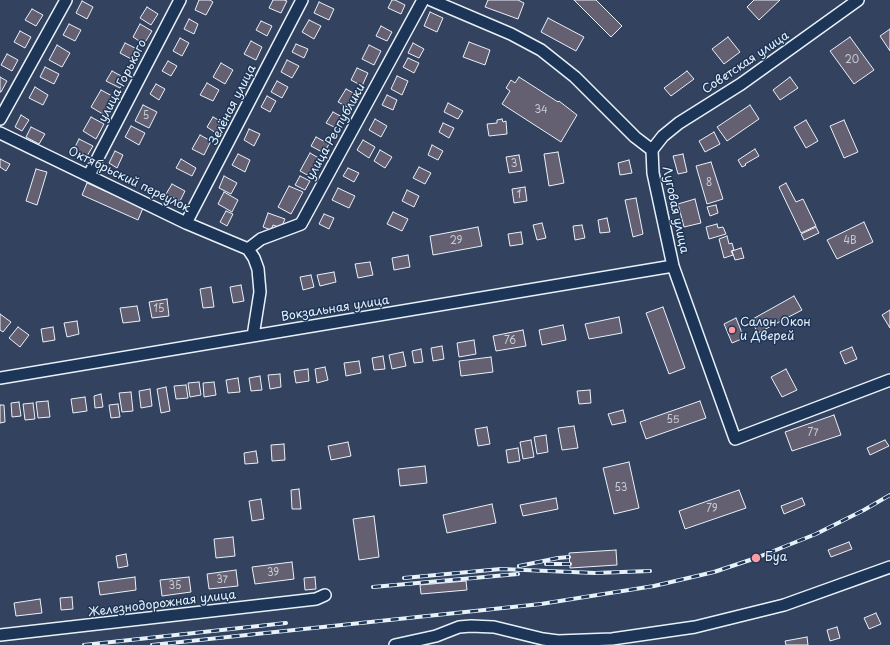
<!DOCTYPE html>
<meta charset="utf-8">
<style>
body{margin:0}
canvas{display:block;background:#32425f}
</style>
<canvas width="890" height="645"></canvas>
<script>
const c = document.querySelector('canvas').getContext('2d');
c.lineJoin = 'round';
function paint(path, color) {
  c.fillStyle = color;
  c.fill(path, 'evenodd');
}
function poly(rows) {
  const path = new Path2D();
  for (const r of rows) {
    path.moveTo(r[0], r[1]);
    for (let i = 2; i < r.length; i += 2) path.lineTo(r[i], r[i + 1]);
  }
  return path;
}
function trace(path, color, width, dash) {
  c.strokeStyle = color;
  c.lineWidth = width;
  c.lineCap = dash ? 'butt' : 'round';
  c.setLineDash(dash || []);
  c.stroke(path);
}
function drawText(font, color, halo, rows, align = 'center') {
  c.font = font + ' "Playpen Sans",sans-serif';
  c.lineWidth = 3;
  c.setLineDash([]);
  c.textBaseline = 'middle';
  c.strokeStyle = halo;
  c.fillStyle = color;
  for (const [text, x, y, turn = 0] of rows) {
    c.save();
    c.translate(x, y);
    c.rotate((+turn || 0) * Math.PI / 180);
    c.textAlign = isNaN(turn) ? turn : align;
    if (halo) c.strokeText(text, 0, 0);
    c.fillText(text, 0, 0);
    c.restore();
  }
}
const building = poly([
 [199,0,210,0,213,2,206,15,195,10,199,0],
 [273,0,284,0,287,1,281,13,269,8,273,0],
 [392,0,395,0,405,5,401,14,388,8,392,0],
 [488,0,518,0,524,3,518,19,485,7,488,0],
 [574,0,596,0,622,26,611,37,574,0],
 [754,0,780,0,759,20,747,7,754,0],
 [82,1,93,7,87,19,76,13,82,1],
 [319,2,334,9,329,20,314,13,319,2],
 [147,7,158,14,151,25,140,18,147,7],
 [32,9,43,15,36,26,25,20,32,9],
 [430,12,443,18,437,32,424,26,430,12],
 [548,18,584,37,576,51,541,32,548,18],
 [189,19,198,24,194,34,184,29,189,19],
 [309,20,321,26,314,39,302,32,309,20],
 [261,21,272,26,267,36,256,30,261,21],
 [69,24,81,30,75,41,63,35,69,24],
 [140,24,152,31,144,44,133,37,140,24],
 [381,26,392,32,387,41,376,36,381,26],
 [890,29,890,51,880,36,890,29],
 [20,31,31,37,25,48,14,42,20,31],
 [728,37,740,52,724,64,712,49,728,37],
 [850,37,874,70,854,84,830,51,850,37],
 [180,38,189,43,182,56,173,51,180,38],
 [251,41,262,47,256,60,244,54,251,41],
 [469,42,490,50,485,65,463,57,469,42],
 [125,43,139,50,133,60,120,53,125,43],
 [413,43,424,49,419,58,408,53,413,43],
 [296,44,308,49,304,58,292,52,296,44],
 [57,45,70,53,62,67,49,60,57,45],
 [369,45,381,51,374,65,362,59,369,45],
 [7,54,18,60,12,71,1,65,7,54],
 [408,58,419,63,414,73,403,67,408,58],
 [287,60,299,66,292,78,281,72,287,60],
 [168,61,177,66,171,76,162,71,168,61],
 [221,63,233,70,225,84,213,77,221,63],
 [45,67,59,74,54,84,40,77,45,67],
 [357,68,368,73,362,86,351,80,357,68],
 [112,71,125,78,120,88,106,81,112,71],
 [687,71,694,79,671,96,664,88,687,71],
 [397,76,408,81,402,95,391,89,397,76],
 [0,77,7,81,1,92,0,92,0,77],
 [519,77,558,102,559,101,577,115,561,142,502,104,510,91,506,88,511,80,515,83,519,77],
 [790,77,798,88,780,100,773,90,790,77],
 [277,81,288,87,282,98,271,92,277,81],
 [207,83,219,90,213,101,200,95,207,83],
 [156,84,165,89,159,100,150,94,156,84],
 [35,87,48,95,43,105,29,98,35,87],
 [346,89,359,96,351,109,338,102,346,89],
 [101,90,116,98,106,116,91,107,101,90],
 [387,95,397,100,393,110,382,105,387,95],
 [267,96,276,101,270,112,261,107,267,96],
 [448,103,463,111,458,119,444,112,448,103],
 [143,105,157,112,149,128,135,121,143,105],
 [750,105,759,119,727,141,717,127,750,105],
 [333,112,344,118,338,129,326,123,333,112],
 [21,115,29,120,22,131,15,127,21,115],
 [91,117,104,124,96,139,83,131,91,117],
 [213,117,222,122,216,133,207,127,213,117],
 [375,119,387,126,381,137,369,130,375,119],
 [502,119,503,122,506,121,507,134,489,136,487,124,497,123,497,120,502,119],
 [806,120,818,141,806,148,794,127,806,120],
 [844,120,858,152,844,158,830,126,844,120],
 [443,123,454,128,449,138,439,132,443,123],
 [131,126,145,133,139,145,125,137,131,126],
 [31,127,45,134,39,144,26,137,31,127],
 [249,129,260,134,254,146,244,140,249,129],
 [714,132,720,144,705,152,699,141,714,132],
 [200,135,211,141,204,155,192,149,200,135],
 [316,137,329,144,324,153,311,146,316,137],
 [79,139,93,146,87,156,74,149,79,139],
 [363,140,375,147,369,158,357,150,363,140],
 [432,145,443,151,438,160,428,155,432,145],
 [755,149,759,156,745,164,746,165,742,167,738,160,755,149],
 [380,150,392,157,385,168,374,161,380,150],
 [115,151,123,155,117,168,109,163,115,151],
 [558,152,564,183,549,186,544,154,558,152],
 [310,153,322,160,311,177,300,171,310,153],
 [238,154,250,160,245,172,232,165,238,154],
 [683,154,687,172,678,174,673,156,683,154],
 [519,155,522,171,509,173,506,157,519,155],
 [0,159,10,164,6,171,0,167,0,159],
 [181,159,196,168,192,176,176,168,181,159],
 [629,160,632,173,620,175,618,163,629,160],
 [711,162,723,199,707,204,696,166,711,162],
 [419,167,431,173,425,184,413,178,419,167],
 [348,168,359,173,354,182,343,176,348,168],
 [36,169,47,172,37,205,26,201,36,169],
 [224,176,237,183,231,194,219,188,224,176],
 [300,176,310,181,305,190,295,185,300,176],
 [87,183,143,208,138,220,82,195,87,183],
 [786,183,796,202,803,199,816,226,801,233,779,187,786,183],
 [172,184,185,191,180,201,166,194,172,184],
 [289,186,303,192,291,214,278,207,289,186],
 [525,187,527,201,514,203,512,189,525,187],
 [338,188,355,196,349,208,332,200,338,188],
 [407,190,419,196,414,207,402,201,407,190],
 [224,192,238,200,232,212,218,204,224,192],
 [636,198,643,234,633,237,625,200,636,198],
 [695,199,701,223,684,227,678,204,695,199],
 [716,205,718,213,710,216,707,207,716,205],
 [226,211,233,214,227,226,220,222,226,211],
 [393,212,408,219,402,231,387,224,393,212],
 [268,213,285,219,281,228,273,225,271,230,263,227,268,213],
 [324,214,334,218,329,229,319,224,324,214],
 [607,218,610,232,600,233,598,220,607,218],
 [864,222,873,242,837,259,827,240,864,222],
 [542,223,546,238,537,240,533,225,542,223],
 [717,224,718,228,723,227,726,234,709,239,706,227,717,224],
 [582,225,585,238,575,240,573,226,582,225],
 [478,227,482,246,433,255,430,236,478,227],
 [816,227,819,233,804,240,801,234,816,227],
 [521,232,523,244,510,246,508,234,521,232],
 [727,236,729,244,732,243,734,250,731,251,733,255,724,258,719,239,727,236],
 [741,248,744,258,735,260,732,251,741,248],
 [408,255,410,267,394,270,392,258,408,255],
 [370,262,373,275,358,278,355,264,370,262],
 [334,272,336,282,320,286,317,275,334,272],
 [311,275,314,287,303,290,300,277,311,275],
 [241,285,244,301,233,303,230,287,241,285],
 [211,287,214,307,203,308,200,289,211,287],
 [794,296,802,310,758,333,751,320,794,296],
 [167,299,169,316,152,318,149,302,167,299],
 [137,306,140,321,123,323,120,308,137,306],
 [663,307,685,368,669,374,646,313,663,307],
 [890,310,890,328,882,315,890,310],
 [0,314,11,322,3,332,0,330,0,314],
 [619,317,622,333,589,339,585,324,619,317],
 [736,318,744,338,732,343,724,324,736,318],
 [77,321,79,334,67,337,64,323,77,321],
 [563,325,566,340,542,345,539,330,563,325],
 [18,327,29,335,20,347,9,338,18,327],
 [53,327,55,340,43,342,41,329,53,327],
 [523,330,526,346,496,351,493,336,523,330],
 [474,340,476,354,459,357,457,343,474,340],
 [442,346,444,359,433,361,431,348,442,346],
 [852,347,857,359,845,364,840,352,852,347],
 [421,349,423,362,414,363,412,351,421,349],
 [403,352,406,366,392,369,389,355,403,352],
 [383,356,385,369,374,370,372,358,383,356],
 [491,357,493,372,461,376,459,361,491,357],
 [359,361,361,373,346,376,344,363,359,361],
 [325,367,328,380,317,383,315,369,325,367],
 [308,369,309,381,296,383,294,371,308,369],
 [786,369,797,390,782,397,771,377,786,369],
 [280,374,281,387,270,389,268,375,280,374],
 [260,376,262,390,251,391,249,378,260,376],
 [238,378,240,392,228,393,226,380,238,378],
 [199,382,201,395,190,397,188,383,199,382],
 [214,382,216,395,204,397,203,383,214,382],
 [186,385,188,398,176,399,174,386,186,385],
 [166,387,170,411,161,413,157,389,166,387],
 [150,389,152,406,141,408,139,391,150,389],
 [590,390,591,403,579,404,577,391,590,390],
 [131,392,133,411,122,412,119,393,131,392],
 [101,394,103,407,95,408,94,396,101,394],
 [85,397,87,411,73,413,71,399,85,397],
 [48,401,50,417,38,418,36,402,48,401],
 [700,401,706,418,646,439,640,422,700,401],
 [19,402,21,416,12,417,11,403,19,402],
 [33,403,35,419,25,420,23,404,33,403],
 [118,404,120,417,111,418,109,405,118,404],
 [0,405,4,405,5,422,0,423,0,405],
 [623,410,626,422,612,425,608,414,623,410],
 [834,415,841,435,792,451,785,432,834,415],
 [574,426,578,448,562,450,558,428,574,426],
 [487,427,490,444,478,446,475,429,487,427],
 [546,435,548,452,537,454,534,437,546,435],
 [531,440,534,457,523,459,520,442,531,440],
 [885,440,889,446,870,455,867,448,885,440],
 [348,442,351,456,331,460,328,446,348,442],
 [284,444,285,460,272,461,271,445,284,444],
 [518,448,520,461,508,463,506,450,518,448],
 [256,451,258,463,245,464,244,453,256,451],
 [629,462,639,508,614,514,603,468,629,462],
 [425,466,427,483,400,486,398,469,425,466],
 [299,489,301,509,292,509,291,490,299,489],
 [739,490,746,508,685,529,679,511,739,490],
 [556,498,558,509,523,516,520,505,556,498],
 [802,498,805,505,784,514,781,506,802,498],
 [261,499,264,519,252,521,249,501,261,499],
 [492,504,496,523,447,533,443,515,492,504],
 [374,516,379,557,359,560,353,519,374,516],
 [233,537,235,556,216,558,214,539,233,537],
 [849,542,852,549,831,557,828,550,849,542],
 [616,550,617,565,570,568,569,553,616,550],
 [126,554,128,566,118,568,116,556,126,554],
 [292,562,294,579,255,584,252,567,292,562],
 [236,570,238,586,209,589,207,574,236,570],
 [135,577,136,590,100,595,98,582,135,577],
 [189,577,191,592,162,596,160,580,189,577],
 [315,577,316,589,305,590,304,578,315,577],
 [466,581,467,590,421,594,420,585,466,581],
 [72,597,73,609,61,610,60,598,72,597],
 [40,599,42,613,16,616,14,603,40,599],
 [876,613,881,624,869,629,864,618,876,613],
 [837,627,840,638,830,641,827,630,837,627],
 [807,637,808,645,786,645,785,641,807,637]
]);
const minor = poly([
 [431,0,511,34,541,50,575,77,635,137,652,150,653,173,673,266,735,439,890,380],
 [0,119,66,0],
 [0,133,186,223,248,249],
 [652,150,663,136,679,123,741,84,858,0],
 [89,175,180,0],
 [186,223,302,0],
 [248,249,261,239,301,224,423,0],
 [248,249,254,258,258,269,260,292,253,336],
 [0,378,673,266],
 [0,635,316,599,325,595],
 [395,645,436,636,459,627,471,626,494,627,543,639,558,641,612,639,695,627,784,605,890,567]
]);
const rail = poly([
 [546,564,570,564],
 [519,566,558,558,569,557],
 [404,578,501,569,595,573,650,571],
 [373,587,518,574],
 [84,645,286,623],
 [152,645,541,604,654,586,714,572,756,558,816,534,864,510,890,495]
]);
const markers = [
 [732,330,4,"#ff9aa2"],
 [756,558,5,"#ff9aa2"]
];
const numberNames = [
 ["20",852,60],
 ["34",541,110],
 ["5",146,116],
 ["3",514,164],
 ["8",709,183],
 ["1",519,195],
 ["29",456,241],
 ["4В",850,241],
 ["15",159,309],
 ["76",510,341],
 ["55",673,420],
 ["77",813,433],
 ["53",621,488],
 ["79",712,509],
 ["39",273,573],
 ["37",222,580],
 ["35",175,586]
];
const streetNames = [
 ["Советская улица",746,63,-34],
 ["улица Горького",123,81,-63],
 ["Зелёная улица",233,105,-63],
 ["улица Республики",336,132,-61],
 ["Октябрьский переулок",129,180,26],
 ["Луговая улица",675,210,78],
 ["Вокзальная улица",335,309,-9],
 ["Железнодорожная улица",162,604,-7]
];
const poiNames = [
 ["Салон Окон",740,323],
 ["и Дверей",740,337],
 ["Буа",765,558]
];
paint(building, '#646072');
trace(building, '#e8f1f8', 1);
trace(minor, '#e8f1f8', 14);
trace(minor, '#1d3557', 11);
trace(rail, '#e8f1f8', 4);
trace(rail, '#1d3557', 2.5, [8]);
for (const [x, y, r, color] of markers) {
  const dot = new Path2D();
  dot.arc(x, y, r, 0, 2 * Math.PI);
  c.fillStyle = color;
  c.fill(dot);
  trace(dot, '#1d3557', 1.5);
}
drawText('10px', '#c7cdd6', null, numberNames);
drawText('12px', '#e8f1f8', '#1d3557', streetNames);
drawText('12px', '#e8f1f8', '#1d3557', poiNames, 'left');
</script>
